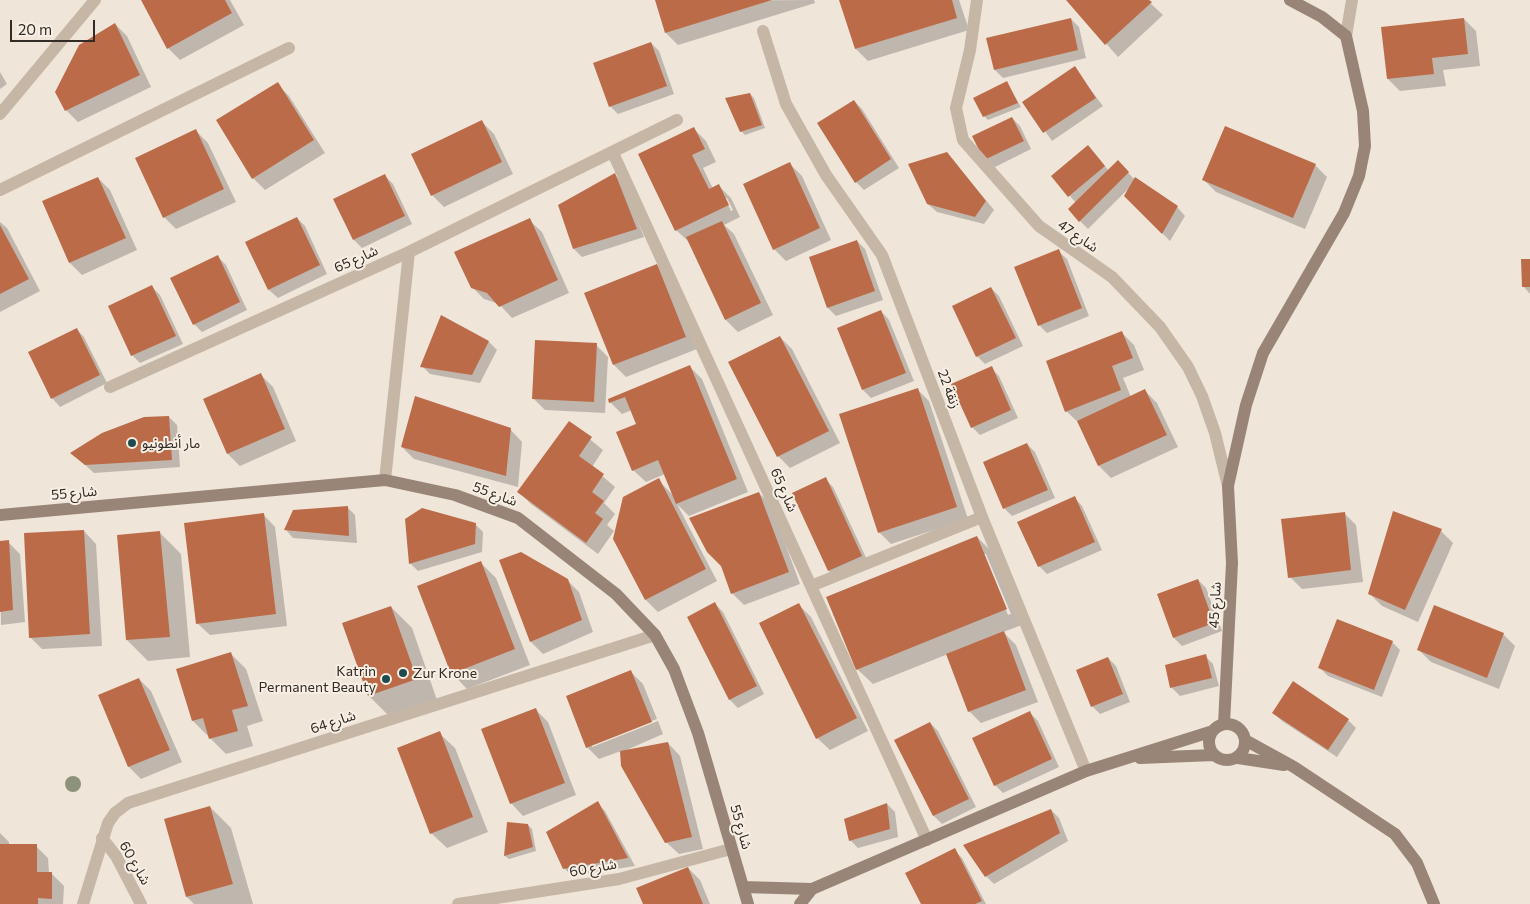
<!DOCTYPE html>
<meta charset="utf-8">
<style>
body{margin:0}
#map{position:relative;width:1530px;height:904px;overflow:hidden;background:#efe5d9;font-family:Commissioner,sans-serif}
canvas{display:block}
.scale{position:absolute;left:10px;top:20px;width:85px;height:22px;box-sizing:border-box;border:2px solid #322b26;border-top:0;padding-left:6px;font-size:15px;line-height:18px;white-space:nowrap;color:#322b26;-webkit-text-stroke:4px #f7efe4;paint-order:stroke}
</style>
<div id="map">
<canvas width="1530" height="904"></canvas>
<div class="scale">20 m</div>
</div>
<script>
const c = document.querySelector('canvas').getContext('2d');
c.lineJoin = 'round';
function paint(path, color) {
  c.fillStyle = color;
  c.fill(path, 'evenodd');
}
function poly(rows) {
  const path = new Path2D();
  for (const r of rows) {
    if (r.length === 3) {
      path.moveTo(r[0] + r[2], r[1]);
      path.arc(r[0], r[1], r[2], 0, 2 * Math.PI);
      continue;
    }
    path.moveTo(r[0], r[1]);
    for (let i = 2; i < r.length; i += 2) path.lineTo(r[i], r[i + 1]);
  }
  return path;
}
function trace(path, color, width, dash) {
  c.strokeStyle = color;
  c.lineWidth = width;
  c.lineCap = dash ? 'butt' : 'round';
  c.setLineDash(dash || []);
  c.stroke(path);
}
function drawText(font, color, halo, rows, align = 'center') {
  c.font = font + ' Commissioner,"Noto Sans Arabic",sans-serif';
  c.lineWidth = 4;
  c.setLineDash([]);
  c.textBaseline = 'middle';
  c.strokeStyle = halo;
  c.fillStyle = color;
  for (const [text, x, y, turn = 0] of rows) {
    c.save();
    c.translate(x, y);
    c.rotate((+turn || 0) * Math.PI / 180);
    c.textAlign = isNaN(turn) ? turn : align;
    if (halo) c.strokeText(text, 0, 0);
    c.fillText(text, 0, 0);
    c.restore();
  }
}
const shadow = poly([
 [142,0,230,0,244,25,180,60,168,48],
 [814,0,815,3,678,45,666,33,656,1],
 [840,0,959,0,969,30,868,61,856,49],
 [1068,0,1147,0,1163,15,1118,57],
 [1071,19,1079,27,1086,58,1003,78,995,70,988,39],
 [1464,19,1476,31,1480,66,1443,70,1446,86,1400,91,1388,79,1382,28],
 [115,24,127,36,151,87,78,122,66,110],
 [651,43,659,51,674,94,618,114,610,106],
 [1074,68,1103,106,1052,141,1024,102],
 [0,72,7,84,0,89],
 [1007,83,1021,107,988,120,984,116],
 [277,84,289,96,325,153,265,190,253,178],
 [750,94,754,98,765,128,745,135,741,131],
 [854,101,862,109,899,168,864,190,856,182],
 [1012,118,1020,126,1031,149,993,168,985,160],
 [482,122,494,134,513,174,444,207,432,195],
 [694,129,706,141,716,162,703,168,713,189,719,186,731,198,740,217,724,225,734,234,773,315,738,332,726,320,689,242,676,230],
 [725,198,727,198,733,210,731,211],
 [196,131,208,143,236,202,176,229,164,217],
 [947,153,994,210,984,224,937,212,928,204],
 [1096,155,1109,171,1118,162,1135,180,1177,207,1185,216,1170,241,1125,196,1128,189,1088,229,1080,221,1070,209,1076,203,1053,176],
 [790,164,802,176,831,240,786,261,774,249],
 [1315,165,1327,177,1305,229,1216,192,1204,180],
 [614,174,622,182,644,237,582,257,574,249,560,205],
 [385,176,393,184,412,224,362,248,354,240,335,199],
 [98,178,110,190,137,250,82,275,70,263,43,202],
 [297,218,305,226,327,274,278,298,269,290,247,242],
 [529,220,542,232,569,293,512,318,499,304,484,299,472,287],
 [0,222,7,228,40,291,0,312],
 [857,241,865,249,883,300,836,316,828,308,811,257],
 [1058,251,1067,259,1089,316,1047,333,1039,325],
 [218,257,226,265,247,310,202,332,194,324],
 [1530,260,1530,294,1523,286],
 [657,265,669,277,697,349,626,377,614,365,585,293],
 [152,287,160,295,183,344,140,363,132,355],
 [991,288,999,296,1023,346,985,364,977,356],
 [881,311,889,320,914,381,871,398,863,390,839,328],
 [442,316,489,342,497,350,480,383,430,374,422,366],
 [76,329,84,337,107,383,60,407,52,398],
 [1122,333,1134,345,1144,370,1123,378,1131,397,1145,391,1157,403,1178,447,1111,478,1099,466,1079,423,1066,411],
 [780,337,792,349,840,443,790,468,778,456],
 [596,345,608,357,605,413,545,410,533,398],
 [690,367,702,379,748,492,689,516,677,504,717,581,658,612,646,600,614,538,658,480,673,495,665,474,646,482,633,470,638,424,632,410,622,414,610,402],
 [991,368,999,376,1018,418,980,435,972,427],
 [261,375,273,387,296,441,240,466,228,454,204,399],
 [917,389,929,401,968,519,891,544,879,532],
 [169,417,177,425,180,467,94,473,72,453],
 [569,422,603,450,592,467,615,487,604,503,615,514,607,525,614,531,598,554,531,504,519,492],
 [510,429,522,442,518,487,414,459,402,447],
 [1027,444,1035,452,1055,498,1012,516,1004,508],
 [825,479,833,487,869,564,837,579,829,571,794,494],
 [759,493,771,505,800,584,744,605,732,593],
 [1074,497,1082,506,1102,550,1047,574,1039,566],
 [347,507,355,515,357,543,293,538,286,530],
 [1344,513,1356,525,1363,582,1302,589,1290,577],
 [263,514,275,527,287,626,210,635,197,623],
 [475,524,483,532,482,552,418,571,410,563],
 [84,531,96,544,102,646,42,649,30,637],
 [1441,531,1453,543,1418,622,1382,606,1370,594],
 [160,533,181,554,190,657,148,661,127,640],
 [977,537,993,553,1022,625,1003,632,1016,645,1038,702,981,723,969,711,948,654,873,684,857,669],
 [984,554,986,554,1011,614,1008,615],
 [8,542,20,554,25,622,1,625,0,543],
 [501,561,567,580,579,592,593,632,543,654,531,642],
 [481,563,496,578,530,665,467,689,452,673],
 [1198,580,1206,588,1222,631,1182,646,1174,638],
 [715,604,723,612,764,694,738,708,730,700],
 [799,605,811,617,868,731,830,750,817,738],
 [391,607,412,628,437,700,390,717,369,696],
 [1503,634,1515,646,1499,689,1431,662,1419,650],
 [1392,642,1400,650,1382,697,1328,676,1320,668],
 [231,654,246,669,263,721,247,726,253,746,226,754,193,721,178,670],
 [1205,656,1213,664,1219,686,1180,696,1172,688,1166,666],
 [1108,658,1116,666,1130,702,1100,714,1092,706],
 [631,672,643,684,657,719,592,744,592,747,658,721,663,734,622,752,668,743,680,756,703,849,679,854,666,842,621,751,599,759,587,747],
 [139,679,151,691,182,762,141,779,129,767,99,696],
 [536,710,548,722,576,795,523,816,511,803],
 [1030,713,1038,721,1059,767,1003,793,995,785],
 [1273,713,1348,720,1356,728,1337,757,1282,721],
 [930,723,938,731,976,807,942,824,934,816,896,740],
 [439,733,455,748,488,832,447,848,431,833],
 [597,803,605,811,635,866,572,876,564,868],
 [887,804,895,812,898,837,858,848,850,840],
 [210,807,231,828,253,904,194,904,187,897,165,820],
 [1051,810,1059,818,1068,841,994,884,986,876],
 [508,823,528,825,532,829,536,851,509,859,505,856],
 [0,833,9,842,9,845,36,846,48,858,49,873,51,873,64,886,63,904,0,904],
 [954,850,962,858,986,904,922,904],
 [688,868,700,880,710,904,644,904]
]);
const building = poly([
 [141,0,225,0,232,13,167,49],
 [655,0,772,0,665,33],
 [839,0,952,0,957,18,855,49],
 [1066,0,1149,0,1152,2,1105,45],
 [1071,18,1078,50,994,70,986,38],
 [1464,18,1468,54,1432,58,1434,74,1387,79,1381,27],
 [115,23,140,75,65,111,55,92,79,45],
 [651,42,667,86,609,107,593,63],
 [1075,66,1096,98,1043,133,1022,102],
 [1007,81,1018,103,983,117,973,98],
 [278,82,314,140,252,179,216,120],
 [750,93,762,125,740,132,725,98],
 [854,100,891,159,855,183,817,123],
 [1012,117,1024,141,984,160,972,136],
 [482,120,502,162,431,196,411,154],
 [1225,126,1316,164,1293,218,1202,180],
 [694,127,705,149,692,155,709,189,719,184,729,205,675,231,638,154],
 [196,129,224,189,163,218,135,158],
 [1088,145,1105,166,1068,197,1051,176],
 [947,152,986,201,975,217,927,204,908,164],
 [1118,160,1129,172,1079,222,1068,209],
 [790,162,820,228,773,250,743,184],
 [615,173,637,229,573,249,558,205],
 [385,174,405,216,353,240,333,199],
 [98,177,126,238,69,263,42,201],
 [1135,177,1178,206,1162,234,1124,196],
 [297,217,320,265,268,290,245,242],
 [530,218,558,280,499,307,487,293,471,288,454,252],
 [722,221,761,303,725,320,686,237],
 [0,225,29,279,0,294],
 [857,240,875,291,827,308,809,257],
 [1059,249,1082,308,1038,326,1014,267],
 [218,255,240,302,193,325,170,278],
 [1521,259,1530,259,1530,287,1522,287],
 [657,264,686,337,613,365,584,293],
 [152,285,176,336,131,356,108,306],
 [991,287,1016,338,976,357,952,306],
 [881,310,906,373,862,390,837,328],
 [441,315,489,341,472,375,420,367],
 [77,328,100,375,51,399,28,352],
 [1122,331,1133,358,1112,366,1121,390,1065,412,1046,361],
 [780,336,829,431,777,457,728,362],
 [535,340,597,343,594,402,532,399],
 [690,365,737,479,676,504,658,460,632,471,616,432,636,424,625,397,609,403,608,399],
 [992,366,1011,410,971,428,951,384],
 [261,373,285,429,227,454,203,399],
 [918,388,957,507,878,533,839,414],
 [1145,389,1167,435,1098,466,1077,421],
 [415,396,511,428,506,476,401,447],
 [169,416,172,460,85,465,70,453,102,433,144,417],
 [569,421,592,437,579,456,604,474,592,492,604,501,595,513,603,519,586,543,517,492],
 [1027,443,1048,490,1003,509,983,462],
 [826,477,862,556,828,571,792,493],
 [659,478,706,569,645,600,613,539,623,497],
 [759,492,789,572,731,594,721,566,707,552,689,518],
 [1075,496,1095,542,1038,567,1017,522],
 [348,506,349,536,284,530,293,510],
 [422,508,476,523,475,544,409,564,405,519],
 [1393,511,1442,529,1405,610,1368,594],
 [1345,512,1351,570,1288,578,1281,519],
 [264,513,276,614,196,624,184,523],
 [84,530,90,634,29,638,24,533],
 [160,531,170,637,126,640,117,535],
 [977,536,1007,609,856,670,826,597],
 [9,540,13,610,0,612,0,541],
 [521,552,568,579,582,620,530,642,499,560],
 [481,561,515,649,451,674,417,586],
 [1198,579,1214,623,1173,638,1157,594],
 [715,602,757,686,729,700,687,617],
 [799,603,857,718,816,739,759,623],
 [1434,605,1504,633,1487,678,1417,650],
 [391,606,417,679,368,696,342,623],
 [1337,619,1393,641,1374,690,1318,668],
 [1004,631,1026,690,968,712,946,654],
 [231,652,248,706,232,710,238,731,209,739,203,718,192,721,176,669],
 [1206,654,1212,678,1170,688,1165,665],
 [1108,657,1123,694,1091,707,1076,670],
 [631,670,652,722,586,748,566,696],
 [139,678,170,750,128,767,98,695],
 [1293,681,1349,719,1328,750,1272,713],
 [536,708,565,783,510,804,481,729],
 [1030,711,1052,759,994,786,972,738],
 [930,722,969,799,933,816,894,740],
 [440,731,473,817,430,834,397,748],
 [668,742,692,837,665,843,621,766,620,751],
 [598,801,628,858,563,869,546,832],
 [887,803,890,829,849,841,844,819],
 [210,806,233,884,186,897,164,819],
 [1051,809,1060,833,985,877,963,845],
 [507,822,528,824,533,847,504,856],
 [0,844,37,844,37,872,52,872,52,899,38,898,38,904,0,904],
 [955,848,982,901,975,904,921,904,905,873],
 [688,867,703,904,643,904,636,888]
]);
const lane = poly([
 [458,904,619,879,731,849]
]);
const street = poly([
 [977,0,970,50,956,108,963,140,1039,226,1112,277,1160,327,1188,367,1202,396,1215,433,1228,486],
 [763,31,786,104,826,175,882,255,982,517,1086,771],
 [1346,36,1352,0],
 [0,114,95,0],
 [613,153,927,840],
 [0,190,289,48],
 [110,387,409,252,677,120],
 [385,480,409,252],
 [811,586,982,517],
 [102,838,116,856,141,904],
 [83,904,108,823,115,813,128,803,655,635]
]);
const secondary = poly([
 [0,515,385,480,455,495,518,518,616,594,655,635,674,669,698,733,748,904],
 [1227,742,18],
 [1224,724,1232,563,1228,486,1246,405,1263,353,1344,213,1359,176,1365,146,1363,111,1346,36,1322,17,1290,0],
 [1245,740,1294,767,1395,834,1417,863,1434,904],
 [1140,758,1214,755],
 [1238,758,1284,765],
 [743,887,812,889,1086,771,1213,731],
 [800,904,812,889]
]);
const trees = [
 [73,784]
];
const markers = [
 [132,443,5,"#1f4b50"],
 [403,673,5,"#1f4b50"],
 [386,679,5,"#1f4b50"]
];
const streetNames = [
 ["شارع 47",1078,236,35],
 ["شارع 65",356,259,-24],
 ["زنقة 22",949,389,69],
 ["شارع 65",784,490,66],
 ["شارع 55",74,493,-5],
 ["شارع 55",495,494,20],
 ["شارع 45",1215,605,-87],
 ["شارع 64",333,722,-18],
 ["شارع 55",741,827,74],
 ["شارع 60",135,863,60],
 ["شارع 60",593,868,-10]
];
const poiNames = [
 ["مار أنطونيو",142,443],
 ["Katrin",376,671,"right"],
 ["Permanent Beauty",376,687,"right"],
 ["Zur Krone",413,673]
];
paint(shadow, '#0003');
paint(building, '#bc6b49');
trace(lane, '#c6b6a6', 12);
trace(street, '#c6b6a6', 12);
trace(secondary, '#998578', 12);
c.fillStyle = '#8f927a';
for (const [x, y] of trees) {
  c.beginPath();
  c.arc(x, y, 8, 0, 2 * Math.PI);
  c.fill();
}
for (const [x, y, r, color] of markers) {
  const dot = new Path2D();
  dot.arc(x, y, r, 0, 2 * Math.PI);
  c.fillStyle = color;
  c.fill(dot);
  trace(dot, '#f7efe4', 2);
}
drawText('14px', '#322b26', '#f7efe4', streetNames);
drawText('14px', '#322b26', '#f7efe4', poiNames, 'left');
</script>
